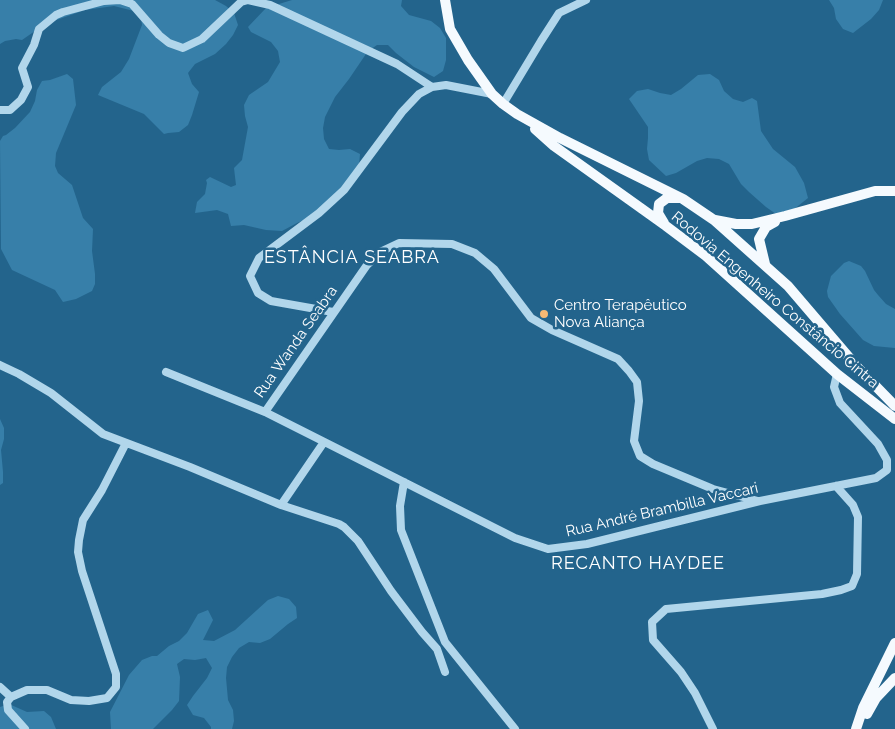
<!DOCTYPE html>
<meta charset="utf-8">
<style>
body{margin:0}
canvas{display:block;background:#23648c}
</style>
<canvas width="895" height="729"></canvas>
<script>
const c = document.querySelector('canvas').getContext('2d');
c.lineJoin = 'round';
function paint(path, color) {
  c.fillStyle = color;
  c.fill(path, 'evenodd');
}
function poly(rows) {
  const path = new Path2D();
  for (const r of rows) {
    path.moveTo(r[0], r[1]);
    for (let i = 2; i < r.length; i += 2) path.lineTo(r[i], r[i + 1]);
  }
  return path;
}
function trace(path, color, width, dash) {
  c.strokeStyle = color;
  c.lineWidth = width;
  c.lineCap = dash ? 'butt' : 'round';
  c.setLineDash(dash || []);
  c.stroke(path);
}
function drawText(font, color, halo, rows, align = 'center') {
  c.font = font + ' Raleway,sans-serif';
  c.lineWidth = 5;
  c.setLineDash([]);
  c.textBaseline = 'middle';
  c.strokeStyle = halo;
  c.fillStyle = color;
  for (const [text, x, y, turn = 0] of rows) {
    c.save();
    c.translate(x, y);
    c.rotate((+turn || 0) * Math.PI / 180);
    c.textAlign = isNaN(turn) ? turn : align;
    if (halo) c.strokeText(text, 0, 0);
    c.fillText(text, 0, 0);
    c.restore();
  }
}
const green = poly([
 [0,0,215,0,226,6,234,13,238,25,233,35,226,44,215,54,195,64,188,73,192,84,199,92,192,115,188,125,179,132,168,133,164,134,144,114,98,95,102,87,121,72,129,59,142,25,141,18,134,11,114,6,85,10,45,24,22,40,16,39,5,41,0,44],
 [292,0,402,0,401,6,409,15,431,21,440,28,446,38,446,60,443,71,434,77,414,67,396,53,388,45,377,45,368,51,349,79,335,97,325,117,323,128,324,139,329,149,339,150,350,149,360,154,359,165,336,203,327,210,297,223,282,231,266,230,244,225,231,226,228,214,217,210,195,213,197,202,205,194,207,183,206,180,210,177,231,187,236,185,234,168,242,160,248,127,245,116,244,105,249,95,268,82,280,62,278,51,271,42,251,32,248,27,266,8],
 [829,0,883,0,879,10,871,19,853,33,843,29,836,19,834,8],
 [67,74,73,79,76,105,56,153,55,166,58,173,72,185,83,218,93,229,92,251,95,274,95,284,92,291,76,299,63,302,55,290,12,270,1,249,0,141,3,136,6,135,15,128,30,112,35,101,37,90,42,81,50,80],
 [710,74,719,80,724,91,733,99,743,102,752,98,757,101,761,131,773,149,795,167,804,183,808,198,788,214,776,214,766,207,749,192,741,184,729,164,719,159,707,158,697,161,676,173,666,176,649,160,647,149,648,138,648,127,629,99,637,91,648,89,660,93,671,95,681,89,698,75],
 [849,261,861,266,865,271,874,290,878,295,886,304,895,309,895,348,874,346,863,340,840,314,828,297,827,291,831,276,844,263],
 [0,419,4,428,4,439,1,450,3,472,3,483,0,485],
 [278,596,289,599,296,607,297,618,288,624,270,639,260,643,249,642,239,648,232,657,227,667,226,678,228,700,233,710,234,721,232,729,211,729,211,727,204,718,193,715,187,705,193,696,207,678,212,668,206,658,195,660,184,659,177,664,180,677,179,701,172,710,153,729,111,729,110,712,129,675,142,660,152,656,157,656,169,646,179,641,187,633,198,614,208,610,213,620,203,640,214,641,235,630,268,600],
 [9,704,27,712,44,711,51,717,56,729,0,729,0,707]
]);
const minor = poly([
 [503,104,541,41,559,13,586,0],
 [0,110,10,110,21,100,28,87,22,68,34,45,39,29,56,15,63,12,104,1,120,0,132,4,159,35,169,43,183,48,202,39,241,2,248,0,270,5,397,64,432,87],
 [333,312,271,301,258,293,250,276,259,258,319,213,344,190,402,112,419,94,432,87,446,85,492,94],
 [0,365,19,374,51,393,103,434,190,467,281,505,339,524,344,527,358,541,391,591,422,632,437,649,445,672],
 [166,372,265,412,515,538,548,549,587,544,760,501,876,478,887,470,887,460,878,444,840,403,834,387,837,374],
 [265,412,367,265,382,251,399,243,452,244,475,253,494,269,531,318,552,330,618,359,629,371,637,382,639,401,634,441,640,456,653,464,713,489,758,501],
 [404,482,400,506,401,530,445,642,515,729],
 [281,505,324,442],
 [0,687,11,697],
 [25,729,8,710,7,702,11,697,27,690,47,690,71,700,89,701,107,698,116,687,116,674,82,571,78,552,79,540,83,520,102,490,126,443],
 [713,729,695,693,681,672,653,640,652,622,666,609,822,594,841,590,852,586,857,574,858,517,853,505,836,486]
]);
const major = poly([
 [445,0,450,29,468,60,492,94,503,104,517,114,560,138,683,199,714,220,788,286,859,369,895,406],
 [535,129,554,146,666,226,706,256,837,374,895,419],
 [715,220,736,224,752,224,785,216,875,191,895,191],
 [664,223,658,213,659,204,667,198,679,198],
 [765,264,759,239,766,227,775,222],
 [867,714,876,698,895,678],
 [856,729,863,708,895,643]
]);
const markers = [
 [544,314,5,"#f6b974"]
];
const streetNames = [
 ["Rodovia Engenheiro Constâncio Cintra",775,300,40],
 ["Rua Wanda Seabra",296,342,-55],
 ["Rua André Brambilla Vaccari",662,510,-13]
];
const poiNames = [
 ["Centro Terapêutico",554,305],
 ["Nova Aliança",554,322]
];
const quarterNames = [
 ["ESTÂNCIA SEABRA",352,258],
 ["RECANTO HAYDEE",638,564]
];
paint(green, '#377fa9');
trace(minor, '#b1d6eb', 8);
trace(major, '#f5fafe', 10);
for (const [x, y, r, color] of markers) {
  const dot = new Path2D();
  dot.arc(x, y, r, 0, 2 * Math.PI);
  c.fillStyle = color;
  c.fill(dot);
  trace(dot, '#23648c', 2);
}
drawText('15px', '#fff', '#23648c', streetNames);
drawText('15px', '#fff', '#23648c', poiNames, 'left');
c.letterSpacing = '1px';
drawText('18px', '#fff', '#23648c', quarterNames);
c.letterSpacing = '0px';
</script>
